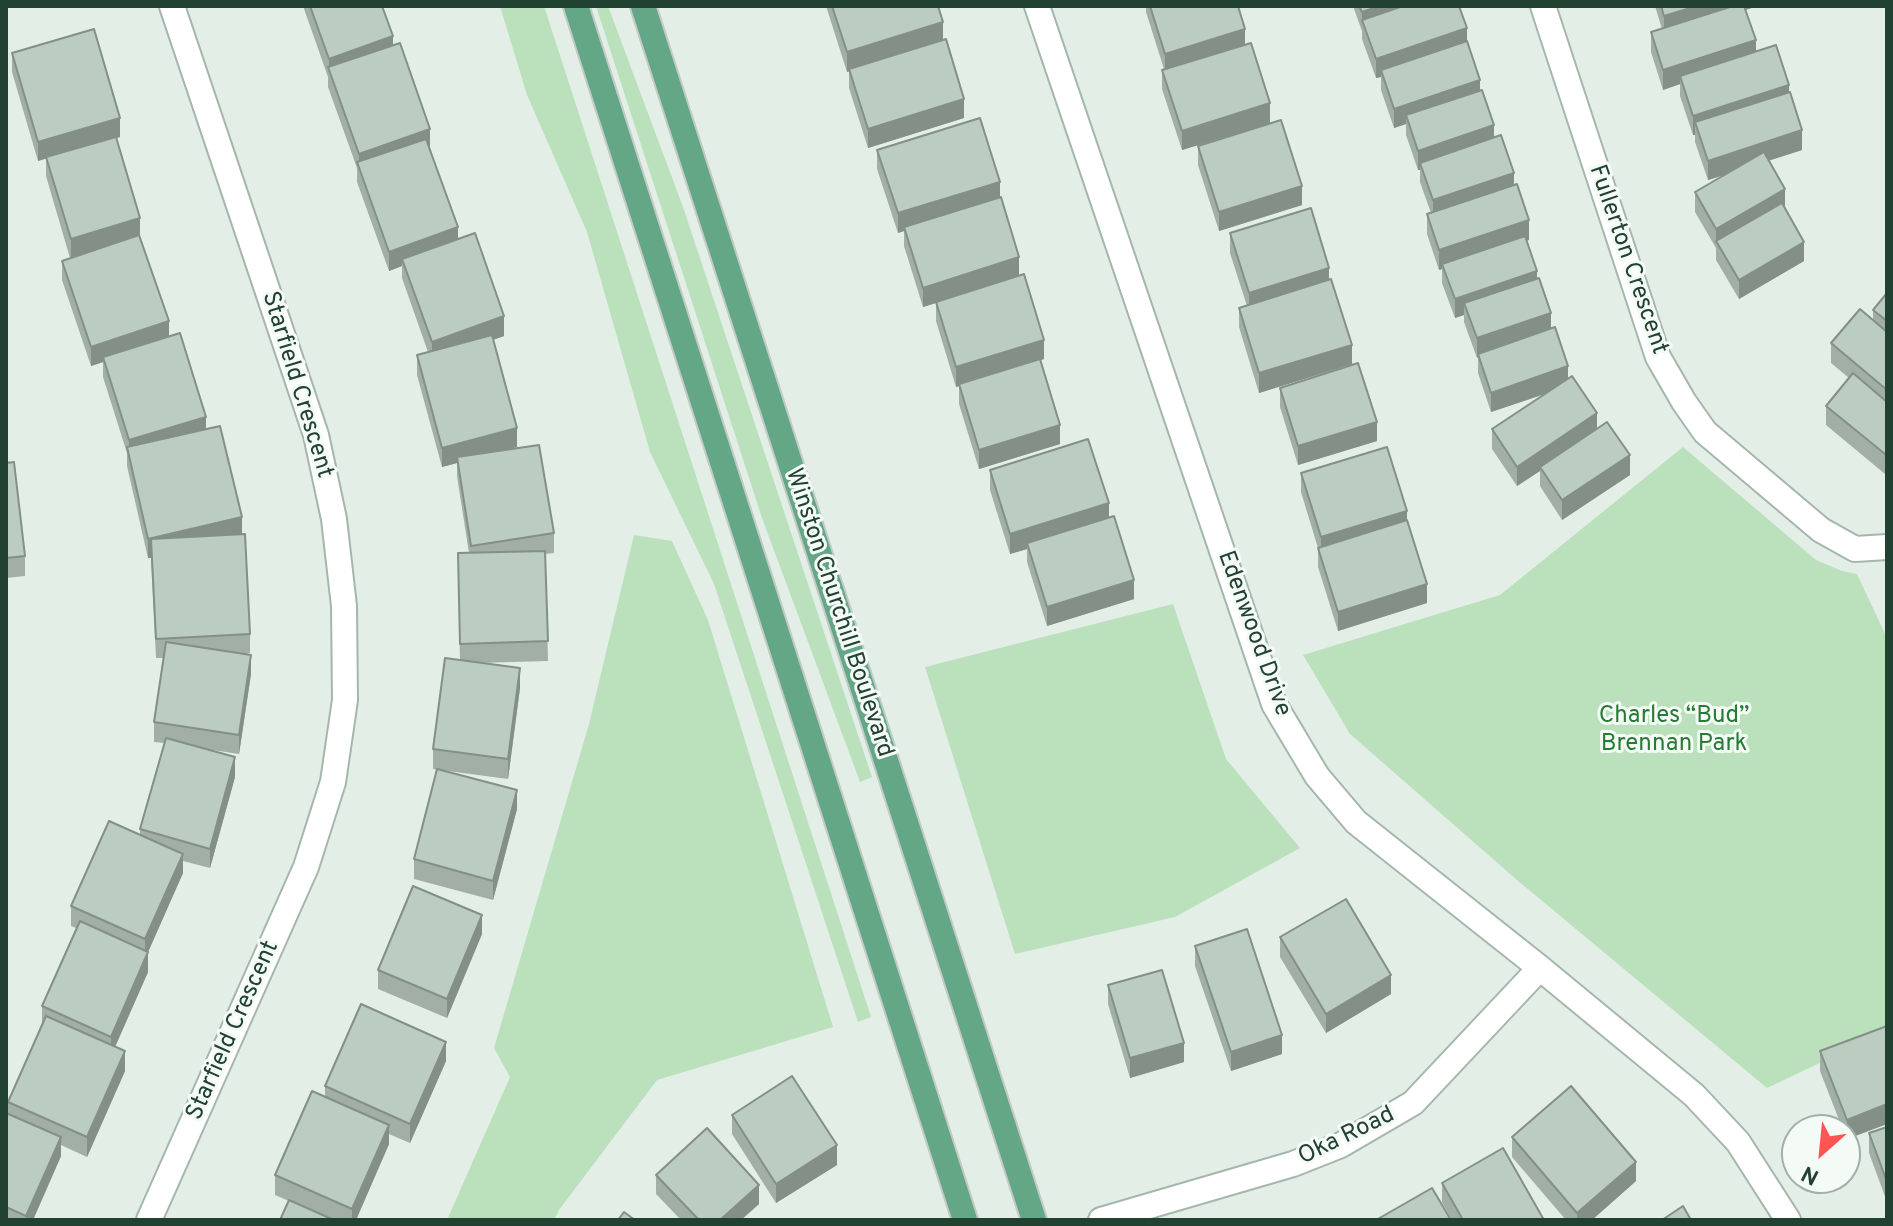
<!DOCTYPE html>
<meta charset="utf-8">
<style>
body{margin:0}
#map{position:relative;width:1893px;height:1226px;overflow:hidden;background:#e3eee6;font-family:Overpass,sans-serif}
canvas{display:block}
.frame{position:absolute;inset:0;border:8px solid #214131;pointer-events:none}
.north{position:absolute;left:1781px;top:1114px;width:80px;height:80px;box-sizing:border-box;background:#f4faf5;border:2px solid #a0b0a7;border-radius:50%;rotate:207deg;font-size:22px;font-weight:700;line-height:32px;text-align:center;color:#214131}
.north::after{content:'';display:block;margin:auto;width:28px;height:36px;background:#fd5551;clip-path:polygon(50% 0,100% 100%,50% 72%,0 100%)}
</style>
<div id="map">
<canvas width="1893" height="1226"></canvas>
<div class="frame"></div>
<div class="north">N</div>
</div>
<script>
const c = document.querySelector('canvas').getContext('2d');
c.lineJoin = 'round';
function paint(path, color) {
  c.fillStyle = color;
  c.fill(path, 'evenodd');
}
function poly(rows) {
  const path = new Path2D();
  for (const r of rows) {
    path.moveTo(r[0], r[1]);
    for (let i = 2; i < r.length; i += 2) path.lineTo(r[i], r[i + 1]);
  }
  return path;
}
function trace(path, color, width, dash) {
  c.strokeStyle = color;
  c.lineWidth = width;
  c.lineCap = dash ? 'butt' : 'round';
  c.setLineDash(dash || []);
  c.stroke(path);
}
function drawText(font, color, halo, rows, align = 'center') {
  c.font = font + ' Overpass,sans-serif';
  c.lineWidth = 6;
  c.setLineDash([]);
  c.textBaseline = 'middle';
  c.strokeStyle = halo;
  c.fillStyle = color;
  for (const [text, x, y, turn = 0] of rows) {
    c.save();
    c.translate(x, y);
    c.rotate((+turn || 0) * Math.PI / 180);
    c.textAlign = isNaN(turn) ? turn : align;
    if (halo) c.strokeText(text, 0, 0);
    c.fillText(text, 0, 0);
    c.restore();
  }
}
const green = poly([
 [500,6,544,6,871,1017,858,1022,714,584,650,452,587,232,527,95],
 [596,6,608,6,683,207,872,777,860,782,762,518],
 [1683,447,1816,560,1842,571,1857,574,1887,638,1887,1031,1767,1088,1517,880,1350,734,1303,655,1500,595],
 [634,535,672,541,708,620,833,1027,657,1080,559,1210,554,1220,447,1220,510,1077,494,1048,589,724],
 [1173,604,1226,759,1300,848,1175,917,1015,954,925,667]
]);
const minor = poly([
 [1037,6,1274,704,1317,776,1356,822,1540,968,1694,1095,1738,1142,1788,1220],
 [1543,6,1658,357,1684,402,1705,432,1821,530,1855,549,1887,547],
 [149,1220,306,867,333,782,345,700,344,606,334,519,316,435,172,6],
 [1101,1220,1293,1164,1341,1145,1413,1103,1540,968]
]);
const major = poly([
 [576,6,965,1220],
 [643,6,1034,1220]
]);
const wall = poly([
 [303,6,382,6,393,45,430,148,458,239,504,336,493,340,517,447,509,449,554,533,554,553,545,554,548,661,476,663,520,688,508,779,433,769,433,749,460,660,458,573,469,553,457,476,457,463,442,467,417,375,417,355,428,352,402,278,402,266,389,271,357,182,357,168,328,87,328,77],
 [826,6,938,6,943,40,964,118,868,148,849,88,849,71,847,72],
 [1146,6,1238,6,1245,44,1270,123,1182,150,1162,89,1162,70,1164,69,1146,12],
 [1353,6,1459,6,1467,42,1494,138,1514,185,1529,240,1527,240,1537,279,1551,328,1568,378,1597,429,1630,475,1562,520,1540,486,1540,471,1517,486,1492,449,1492,429,1545,394,1491,412,1478,373,1478,357,1477,358,1464,322,1464,315,1455,318,1442,283,1442,269,1439,270,1427,234,1427,214,1431,213,1420,182,1420,170,1418,170,1406,135,1406,124,1394,128,1381,90,1381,77,1376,78,1362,39,1362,31],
 [1655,6,1755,6,1745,10,1756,52,1789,92,1802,150,1768,161,1804,261,1739,299,1716,260,1716,248,1695,212,1695,192,1725,175,1708,180,1695,142,1695,135,1693,135,1680,96,1680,84,1663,90,1651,52,1651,32,1662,29],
 [12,53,120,137,116,138,140,237,169,336,206,429,242,534,250,634,250,653,245,654,251,674,239,754,206,749,235,777,210,868,183,861,183,873,148,952,148,972,115,1047,125,1071,87,1157,61,1145,61,1156,33,1220,6,1220,6,1113,8,1114,8,1102,42,1025,42,1006,76,928,71,926,71,906,140,835,140,829,164,743,154,742,154,722,163,658,156,658,151,558,148,558,127,466,127,453,103,377,103,362,91,366,62,280,62,261,70,258,46,176,46,158,38,161,12,72],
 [1198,146,1302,205,1219,231,1198,165],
 [877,150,1000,197,1019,276,1044,359,1040,360,1060,444,979,469,959,404,959,386,956,387,936,321,936,303,923,307,904,246,904,231,898,233,877,169],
 [1230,233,1329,280,1352,364,1259,393,1239,327,1239,308,1247,306,1230,253],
 [1887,293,1887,471,1885,474,1826,425,1826,406,1849,378,1831,363,1831,343,1873,320,1873,310],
 [1280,388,1377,441,1298,465,1280,407],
 [6,463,25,556,25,576,6,578],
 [990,470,1109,517,1134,599,1047,626,1027,562,1027,549,1010,554,990,490],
 [1301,473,1407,520,1427,603,1338,631,1318,567,1318,548,1301,492],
 [517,809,493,900,414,879,414,859],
 [482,934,447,1018,378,989,378,970],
 [1280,937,1391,994,1326,1033,1280,957],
 [1195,946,1282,1054,1231,1071,1195,966],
 [1108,985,1184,1062,1130,1078,1108,1004],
 [1887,1026,1887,1124,1847,1139,1845,1130,1843,1130,1820,1071,1820,1051],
 [446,1061,410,1143,389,1134,389,1144,356,1220,280,1220,289,1201,275,1195,275,1175,325,1096,325,1086],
 [732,1115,837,1165,776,1203,732,1134],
 [1887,1127,1887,1202,1869,1153,1869,1133],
 [1512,1137,1636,1181,1592,1220,1566,1220,1512,1157],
 [656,1175,759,1204,741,1220,681,1220,656,1194],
 [1442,1183,1544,1220,1452,1220,1442,1202]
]);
const shadedWall = poly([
 [1380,6,1438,6,1362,20,1362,32,1362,12],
 [1697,6,1755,6,1755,7,1664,36,1664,16],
 [943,22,943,42,847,72,847,52],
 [1467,28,1467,48,1381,70,1381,77,1376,78,1376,59],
 [1245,29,1245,48,1165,73,1165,54],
 [393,36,393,55,329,69,329,59],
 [1756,40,1756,60,1680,76,1680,84,1663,90,1663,70],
 [1480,80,1480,99,1406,115,1406,124,1394,128,1394,109],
 [1789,85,1789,104,1695,122,1695,135,1693,135,1693,116],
 [964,99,964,118,868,148,868,129],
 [1270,103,1270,123,1182,150,1182,131],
 [120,118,120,137,38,161,38,142],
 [1494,125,1494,145,1420,163,1420,170,1418,170,1418,151],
 [430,129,430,148,359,168,359,154],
 [1802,130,1802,150,1708,180,1708,161],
 [1514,173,1514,192,1433,219,1433,200],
 [1000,182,1000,201,904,227,904,231,898,233,898,213],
 [1302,186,1302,205,1219,231,1219,212],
 [1785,189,1785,209,1716,241,1716,249,1716,229],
 [140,218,140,238,71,258,71,239],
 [1529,220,1529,240,1444,268,1442,264,1442,269,1439,270,1439,250],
 [458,227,458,247,402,259,402,266,389,271,389,252],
 [1804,242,1804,261,1739,299,1739,280],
 [1019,257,1019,277,923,307,923,288],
 [1329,268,1329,287,1249,313,1249,293],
 [1537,271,1537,291,1464,303,1464,315,1455,318,1455,299],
 [1551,313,1551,332,1478,354,1478,357,1477,358,1477,338],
 [504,316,504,336,432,361,432,342],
 [169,321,169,340,103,357,103,362,91,366,91,347],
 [1044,340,1044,359,956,387,956,367],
 [1352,345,1352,364,1259,393,1259,373],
 [1568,366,1568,386,1491,412,1491,393],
 [1597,413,1597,433,1540,467,1540,471,1517,486,1517,467],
 [206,417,206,436,129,460,129,440],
 [1377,422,1377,441,1298,465,1298,446],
 [1060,425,1060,444,979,469,979,450],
 [517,428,517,447,458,463,457,457,457,463,442,467,442,448],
 [1887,452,1887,471,1885,474,1885,454],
 [1630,455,1630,475,1562,520,1562,500],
 [1109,503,1109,523,1027,543,1027,549,1010,554,1010,534],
 [1407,511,1407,530,1321,557,1321,537],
 [242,517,242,536,151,539,151,558,148,558,148,539],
 [1134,580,1134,599,1047,626,1047,607],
 [1427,584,1427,603,1338,631,1338,612],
 [251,655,251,674,239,754,239,735],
 [520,668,520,688,508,779,508,759],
 [235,757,235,777,210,868,210,849],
 [517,790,517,809,493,900,493,881],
 [183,854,183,873,145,959,145,939],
 [482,915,482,934,447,1018,447,999],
 [148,952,148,972,111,1056,111,1037],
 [1391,975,1391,994,1326,1033,1326,1014],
 [1282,1035,1282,1054,1231,1071,1231,1052],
 [446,1042,446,1061,410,1143,410,1124],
 [1184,1043,1184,1062,1130,1078,1130,1058],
 [125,1051,125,1071,87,1157,87,1137],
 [1887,1104,1887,1124,1847,1139,1847,1120],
 [389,1125,389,1144,356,1220,352,1220,352,1209],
 [61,1137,61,1156,33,1220,26,1220,26,1216],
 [837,1145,837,1165,776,1203,776,1184],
 [1636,1162,1636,1181,1592,1220,1577,1220,1577,1213],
 [759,1185,759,1204,741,1220,720,1220]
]);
const building = poly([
 [310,6,382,6,393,36,329,59,310,6],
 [832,6,938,6,943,22,847,52,832,6],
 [1150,6,1238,6,1245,29,1165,54,1150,6],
 [1359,6,1380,6,1362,12,1359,6],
 [1403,6,1459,6,1467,28,1376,59,1362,20,1403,6],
 [1661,6,1697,6,1664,16,1661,6],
 [1733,6,1744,6,1756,40,1663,70,1651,32,1733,6],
 [94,29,120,118,38,142,12,53,94,29],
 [946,39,964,99,868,129,849,69,946,39],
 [1467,41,1480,80,1394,109,1381,70,1467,41],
 [400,43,430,129,359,154,328,67,400,43],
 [1251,43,1270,103,1182,131,1162,70,1251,43],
 [1776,45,1789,85,1693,116,1680,76,1776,45],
 [1482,90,1494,125,1418,151,1406,115,1482,90],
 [1790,92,1802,130,1708,161,1695,122,1790,92],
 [980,118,1000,182,898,213,877,150,980,118],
 [1281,120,1302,186,1219,212,1198,146,1281,120],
 [1501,135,1514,173,1433,200,1420,163,1501,135],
 [116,137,140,218,71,239,46,157,116,137],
 [426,139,458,227,389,252,357,162,426,139],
 [1764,152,1785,189,1716,229,1695,192,1764,152],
 [1517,184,1529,220,1439,250,1427,214,1517,184],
 [1001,197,1019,257,923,288,904,227,1001,197],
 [1782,203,1804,242,1739,280,1716,241,1782,203],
 [1311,208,1329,268,1249,293,1230,233,1311,208],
 [475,233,504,316,432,342,402,259,475,233],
 [139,235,169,321,91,347,62,261,139,235],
 [1525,236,1537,271,1455,299,1442,264,1525,236],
 [1024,274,1044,340,956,367,936,302,1024,274],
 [1539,278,1551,313,1477,338,1464,303,1539,278],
 [1331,279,1352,345,1259,373,1239,308,1331,279],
 [1887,293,1887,321,1873,310,1887,293],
 [1860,309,1887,332,1887,390,1831,343,1860,309],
 [1555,327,1568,366,1491,393,1478,354,1555,327],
 [180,333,206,417,129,440,103,357,180,333],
 [492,335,517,428,442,448,417,355,492,335],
 [1040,359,1060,425,979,450,959,384,1040,359],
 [1358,363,1377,422,1298,446,1280,388,1358,363],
 [1853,373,1887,402,1887,452,1885,454,1826,406,1853,373],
 [1572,376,1597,413,1517,467,1492,429,1572,376],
 [1607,422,1630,455,1562,500,1540,467,1607,422],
 [220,426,242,517,148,539,127,447,220,426],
 [1088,439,1109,503,1010,534,990,470,1088,439],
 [539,445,554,533,471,546,457,457,539,445],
 [1387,447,1407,511,1321,537,1301,473,1387,447],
 [14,462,25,556,6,558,6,463,14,462],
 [1114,516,1134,580,1047,607,1027,543,1114,516],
 [1407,520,1427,584,1338,612,1318,548,1407,520],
 [245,534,250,634,156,639,151,539,245,534],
 [545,551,548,641,460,644,458,553,545,551],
 [166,642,251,655,239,735,154,722,166,642],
 [445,658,520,668,508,759,433,749,445,658],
 [166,738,235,757,210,849,140,829,166,738],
 [437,769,517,790,493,881,414,859,437,769],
 [109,821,183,854,145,939,71,906,109,821],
 [413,886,482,915,447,999,378,970,413,886],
 [1346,899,1391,975,1326,1014,1280,937,1346,899],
 [80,921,148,952,111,1037,42,1006,80,921],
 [1247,929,1282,1035,1231,1052,1195,946,1247,929],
 [1162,970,1184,1043,1130,1058,1108,985,1162,970],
 [361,1004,446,1042,410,1124,325,1086,361,1004],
 [46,1016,125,1051,87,1137,8,1102,46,1016],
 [1887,1026,1887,1104,1847,1120,1820,1051,1887,1026],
 [792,1076,837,1145,776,1184,732,1115,792,1076],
 [1571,1086,1636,1162,1577,1213,1512,1137,1571,1086],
 [312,1091,389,1125,352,1209,275,1175,312,1091],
 [6,1113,61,1137,26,1216,6,1207,6,1113],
 [1887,1127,1887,1182,1869,1133,1887,1127],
 [707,1128,759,1185,720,1220,699,1220,656,1175,707,1128],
 [1503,1148,1544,1220,1463,1220,1442,1183,1503,1148],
 [1432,1188,1451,1220,1376,1220,1432,1188],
 [289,1200,334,1220,280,1220,289,1200],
 [1683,1206,1691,1220,1662,1220,1683,1206],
 [624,1212,635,1220,618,1220,624,1212]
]);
const streetNames = [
 ["Fullerton Crescent",1627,260,71],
 ["Starfield Crescent",296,385,73],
 ["Winston Churchill Boulevard",838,613,72],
 ["Edenwood Drive",1253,634,70],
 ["Starfield Crescent",234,1031,-66],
 ["Oka Road",1347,1137,-26]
];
const parkNames = [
 ["Charles “Bud”",1674,717],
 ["Brennan Park",1674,745]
];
paint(green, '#bae1bc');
trace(minor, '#a5b7ac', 28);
trace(major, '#c1cac5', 28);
trace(minor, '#fff', 24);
trace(major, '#64a787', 24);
paint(wall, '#a1afa6');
paint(shadedWall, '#838f87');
paint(building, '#bbccc1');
trace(building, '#838f87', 2);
drawText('24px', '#214131', '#f4faf5', streetNames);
drawText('24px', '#277c35', '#f4faf5', parkNames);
</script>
